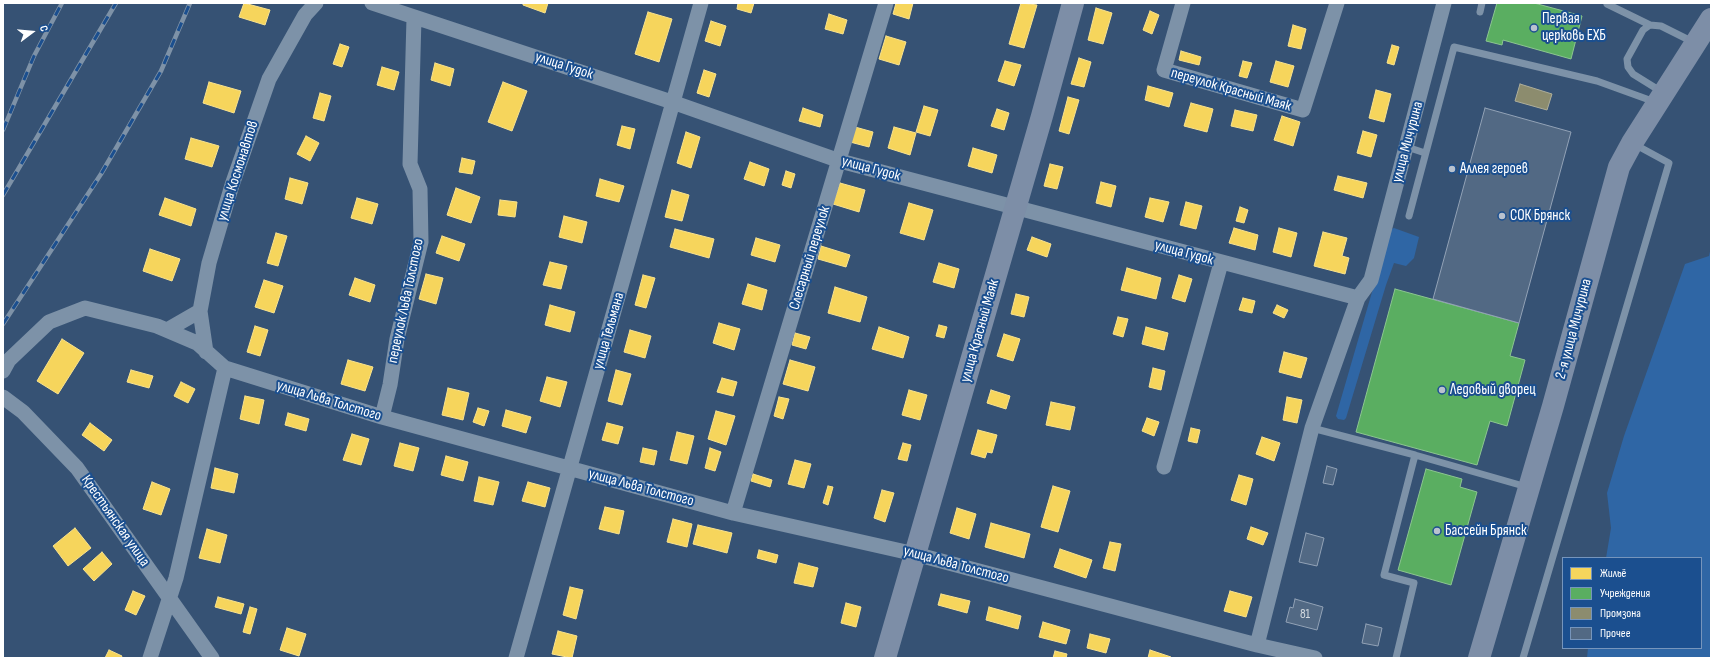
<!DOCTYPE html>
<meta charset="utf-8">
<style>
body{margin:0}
#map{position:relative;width:1714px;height:661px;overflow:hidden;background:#365274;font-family:"Sofia Sans Condensed",sans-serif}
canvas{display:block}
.frame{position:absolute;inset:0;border:4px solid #fff;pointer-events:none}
.legend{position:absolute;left:1562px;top:557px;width:140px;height:92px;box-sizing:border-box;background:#1b4f8f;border:1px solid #7695bc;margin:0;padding:5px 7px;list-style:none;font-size:12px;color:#fff}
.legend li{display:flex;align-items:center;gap:8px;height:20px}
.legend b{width:20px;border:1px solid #7695bc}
.north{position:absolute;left:12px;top:12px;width:40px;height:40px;-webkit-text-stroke:3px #1b4f8f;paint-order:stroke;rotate:74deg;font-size:11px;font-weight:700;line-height:16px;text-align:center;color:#fff}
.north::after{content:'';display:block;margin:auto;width:14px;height:18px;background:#fff;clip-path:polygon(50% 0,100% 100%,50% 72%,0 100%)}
</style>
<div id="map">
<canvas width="1714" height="661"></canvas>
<div class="frame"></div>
<ul class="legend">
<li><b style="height:11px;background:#f6d55c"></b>Жильё</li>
<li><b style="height:11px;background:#5aae61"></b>Учреждения</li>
<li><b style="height:11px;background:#8c8c6e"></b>Промзона</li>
<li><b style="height:11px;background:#526984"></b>Прочее</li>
</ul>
<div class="north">С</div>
</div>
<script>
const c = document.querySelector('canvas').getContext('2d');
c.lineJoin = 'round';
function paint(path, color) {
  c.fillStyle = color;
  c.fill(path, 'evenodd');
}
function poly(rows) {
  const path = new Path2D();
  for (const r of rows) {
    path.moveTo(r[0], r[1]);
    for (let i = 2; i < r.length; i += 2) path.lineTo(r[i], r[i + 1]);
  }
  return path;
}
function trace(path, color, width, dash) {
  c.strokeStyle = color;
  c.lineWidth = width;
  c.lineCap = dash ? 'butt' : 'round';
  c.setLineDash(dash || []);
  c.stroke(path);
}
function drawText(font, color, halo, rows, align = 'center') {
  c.font = font + ' "Sofia Sans Condensed",sans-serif';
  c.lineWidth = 4;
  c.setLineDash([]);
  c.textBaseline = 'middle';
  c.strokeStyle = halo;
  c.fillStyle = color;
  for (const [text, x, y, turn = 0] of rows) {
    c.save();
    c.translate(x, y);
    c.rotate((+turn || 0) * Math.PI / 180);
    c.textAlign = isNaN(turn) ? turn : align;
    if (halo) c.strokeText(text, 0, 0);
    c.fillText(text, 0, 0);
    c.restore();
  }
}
const green = poly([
 [1394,228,1419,237,1414,258,1406,266,1394,263,1386,285,1346,418,1344,420,1338,419,1336,416,1390,230],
 [1711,247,1711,658,1587,658,1588,648,1701,648,1701,558,1606,558,1611,528,1607,493,1624,436,1685,264,1709,256]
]);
const homes = poly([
 [244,3,270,10,265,25,239,17,244,3],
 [523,3,548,3,545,13,523,5,523,3],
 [738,3,754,3,751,13,737,9,738,3],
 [896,3,913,3,909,19,893,14,896,3],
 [1021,3,1037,5,1024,48,1009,44,1021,3],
 [1096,8,1112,13,1103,44,1088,40,1096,8],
 [1150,11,1159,15,1152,34,1143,30,1150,11],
 [648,12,672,19,659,62,635,54,648,12],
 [829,14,847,20,843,34,825,29,829,14],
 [711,21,726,26,720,46,705,41,711,21],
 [1293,25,1306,29,1301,49,1288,46,1293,25],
 [886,36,906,42,899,65,879,59,886,36],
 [340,44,349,47,342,67,333,64,340,44],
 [1392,45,1399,47,1394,65,1387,63,1392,45],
 [1181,51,1201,57,1199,65,1179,60,1181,51],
 [1079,58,1091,62,1084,87,1071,84,1079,58],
 [1005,61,1021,65,1014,86,998,81,1005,61],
 [1243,61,1252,63,1247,78,1239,76,1243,61],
 [1276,61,1294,66,1288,87,1270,82,1276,61],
 [435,63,454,69,450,86,431,80,435,63],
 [382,67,399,72,394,90,377,85,382,67],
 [704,70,716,74,709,97,697,93,704,70],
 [209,82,241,91,234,113,203,103,209,82],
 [503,82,527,91,512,131,488,122,503,82],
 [1148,86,1173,93,1169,107,1145,100,1148,86],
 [1376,90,1391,94,1384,122,1369,118,1376,90],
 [320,93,331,96,324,121,313,118,320,93],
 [1068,97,1079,100,1069,134,1059,131,1068,97],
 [1191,103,1213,109,1207,132,1184,126,1191,103],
 [924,106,938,110,930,136,916,132,924,106],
 [803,108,823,115,820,127,799,121,803,108],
 [997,109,1009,113,1004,130,991,126,997,109],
 [1235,110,1257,115,1253,131,1231,126,1235,110],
 [1282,116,1300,122,1293,146,1274,140,1282,116],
 [622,126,635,129,630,149,617,145,622,126],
 [855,127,873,132,869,147,850,142,855,127],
 [894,127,916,133,910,155,888,148,894,127],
 [1363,131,1377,135,1371,157,1357,153,1363,131],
 [686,132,700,137,691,168,677,163,686,132],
 [306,136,319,143,310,161,297,154,306,136],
 [191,138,219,146,212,167,185,159,191,138],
 [973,148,997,155,992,173,968,166,973,148],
 [462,158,475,161,472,174,459,172,462,158],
 [750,162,769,169,764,186,744,179,750,162],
 [1050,164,1063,167,1057,189,1044,186,1050,164],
 [786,171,795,174,791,188,782,185,786,171],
 [1338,176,1367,183,1363,198,1334,190,1338,176],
 [290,178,308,183,302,204,285,199,290,178],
 [600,179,624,186,619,202,596,196,600,179],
 [1101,182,1116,186,1111,207,1096,203,1101,182],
 [840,183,865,190,859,212,833,204,840,183],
 [456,188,480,197,471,223,447,215,456,188],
 [672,190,689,195,682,221,665,217,672,190],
 [165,198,196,209,191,226,159,215,165,198],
 [357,198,378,204,372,224,351,218,357,198],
 [1150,198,1169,202,1163,222,1145,217,1150,198],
 [500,200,517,202,515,217,498,215,500,200],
 [1186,202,1202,206,1196,229,1180,225,1186,202],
 [909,203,933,210,924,240,900,233,909,203],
 [1240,207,1248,210,1244,223,1236,221,1240,207],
 [564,216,587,222,582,243,559,237,564,216],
 [1234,228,1258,235,1255,250,1229,243,1234,228],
 [1279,228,1297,233,1291,257,1273,252,1279,228],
 [675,229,714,239,709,258,670,247,675,229],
 [1323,232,1347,238,1342,256,1349,258,1345,274,1314,266,1323,232],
 [276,233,287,236,278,266,267,263,276,233],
 [442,236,465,244,459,261,436,253,442,236],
 [1032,237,1051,244,1047,257,1027,250,1032,237],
 [756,238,780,245,775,262,751,255,756,238],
 [821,246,850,255,846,267,818,259,821,246],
 [150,249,180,259,172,281,143,271,150,249],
 [550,262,567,266,561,289,543,285,550,262],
 [939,263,959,269,954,288,933,282,939,263],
 [1127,268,1161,278,1156,299,1121,290,1127,268],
 [426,274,443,278,436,304,419,299,426,274],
 [643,275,655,278,646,308,635,305,643,275],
 [1179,275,1192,279,1185,302,1172,298,1179,275],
 [355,278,375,285,370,302,349,295,355,278],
 [264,280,283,286,274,313,255,307,264,280],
 [748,284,767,290,762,310,742,304,748,284],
 [835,287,867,297,860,322,828,313,835,287],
 [1016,294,1029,297,1024,317,1011,314,1016,294],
 [1243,298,1255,301,1252,313,1239,310,1243,298],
 [550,305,575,312,570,332,545,325,550,305],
 [1277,305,1288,310,1284,318,1273,313,1277,305],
 [1118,317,1128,319,1123,337,1113,334,1118,317],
 [719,323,740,329,734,350,713,343,719,323],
 [939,325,947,327,944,338,936,336,939,325],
 [255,326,268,330,260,356,247,352,255,326],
 [879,327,909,337,903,358,872,349,879,327],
 [1146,327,1168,333,1164,350,1142,344,1146,327],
 [630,330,651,336,645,358,624,352,630,330],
 [795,333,810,337,806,349,792,345,795,333],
 [1004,334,1020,339,1013,361,997,356,1004,334],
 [62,339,84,353,58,394,37,381,62,339],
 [1284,352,1307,358,1301,378,1279,372,1284,352],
 [348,360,373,367,365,391,341,384,348,360],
 [790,360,815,367,808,391,783,384,790,360],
 [1153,368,1165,371,1161,390,1149,387,1153,368],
 [131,370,153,376,149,388,127,382,131,370],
 [616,370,631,374,622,405,608,401,616,370],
 [547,377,567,382,560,407,540,401,547,377],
 [722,378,737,382,733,396,717,392,722,378],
 [181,382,195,389,188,403,174,396,181,382],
 [448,388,469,393,463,420,442,415,448,388],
 [909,390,927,395,920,420,902,415,909,390],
 [991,390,1010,396,1006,409,987,403,991,390],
 [245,396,264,400,259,424,240,419,245,396],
 [779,397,789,399,783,419,774,416,779,397],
 [1287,397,1302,400,1297,423,1283,420,1287,397],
 [1051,402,1075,407,1070,430,1046,425,1051,402],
 [478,408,489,411,484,426,473,422,478,408],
 [506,410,531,417,526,433,502,426,506,410],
 [716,411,735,416,726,445,708,439,716,411],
 [288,413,309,419,306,431,285,425,288,413],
 [1147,418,1159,422,1154,436,1142,431,1147,418],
 [90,423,112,440,104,451,82,435,90,423],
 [607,423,623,427,618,444,602,440,607,423],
 [1191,428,1200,430,1197,443,1188,441,1191,428],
 [978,430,997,435,992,453,987,452,985,458,971,454,978,430],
 [677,432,694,436,687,464,670,460,677,432],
 [352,434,369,439,361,465,343,460,352,434],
 [1262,437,1280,443,1274,461,1256,454,1262,437],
 [400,443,419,448,413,471,394,466,400,443],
 [903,443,911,445,907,461,898,459,903,443],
 [643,448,657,451,654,465,640,462,643,448],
 [710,448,721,452,715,471,705,468,710,448],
 [446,456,468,462,463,481,441,475,446,456],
 [795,460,811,464,804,488,788,484,795,460],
 [215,468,238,474,234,493,211,488,215,468],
 [753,474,772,480,770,487,751,481,753,474],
 [1239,475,1253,479,1246,505,1231,500,1239,475],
 [479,477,499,482,493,505,474,501,479,477],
 [152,482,170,489,161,515,143,509,152,482],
 [528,482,550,488,545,507,522,501,528,482],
 [828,486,833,487,828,505,823,503,828,486],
 [1053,486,1070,491,1058,532,1041,527,1053,486],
 [882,490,894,493,885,522,874,518,882,490],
 [605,507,624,511,619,534,599,529,605,507],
 [957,508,976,514,969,539,950,533,957,508],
 [673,519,692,524,687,547,667,542,673,519],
 [991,523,1030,534,1024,558,985,547,991,523],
 [698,525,732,533,727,553,693,544,698,525],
 [1251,527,1268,533,1263,545,1247,539,1251,527],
 [75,528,91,548,68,566,53,546,75,528],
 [207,529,227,535,220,563,199,558,207,529],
 [1110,542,1121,544,1115,571,1103,568,1110,542],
 [1060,549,1092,560,1086,578,1054,567,1060,549],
 [759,550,778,555,776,563,757,558,759,550],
 [102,552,112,564,94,581,83,569,102,552],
 [799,563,818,568,813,587,794,583,799,563],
 [570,587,583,590,576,619,563,615,570,587],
 [133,591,145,596,136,615,125,610,133,591],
 [1230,591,1252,597,1246,617,1224,611,1230,591],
 [941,594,970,601,967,613,938,605,941,594],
 [218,597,244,604,241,614,215,607,218,597],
 [846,603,861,607,856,627,841,623,846,603],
 [250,607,257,609,250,634,243,632,250,607],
 [989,607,1021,616,1018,629,986,620,989,607],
 [1043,622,1070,630,1066,644,1039,637,1043,622],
 [287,628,306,634,299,656,280,650,287,628],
 [558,631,577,636,572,658,552,654,558,631],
 [1090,634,1110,639,1106,653,1087,648,1090,634],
 [109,650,122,656,121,658,105,658,109,650],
 [1150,650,1171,657,1171,658,1148,658,1150,650],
 [1055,651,1067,654,1066,658,1053,658,1055,651]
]);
const public = poly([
 [1497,3,1534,3,1582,16,1571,59,1503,40,1502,45,1486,41,1497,3],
 [1395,289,1519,323,1510,356,1525,360,1507,426,1490,421,1477,465,1356,432,1395,289],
 [1426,469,1462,479,1460,487,1477,492,1451,585,1398,570,1426,469]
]);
const industry = poly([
 [1520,84,1552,94,1547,110,1515,101,1520,84]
]);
const building = poly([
 [1485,108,1571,132,1519,323,1433,299,1485,108],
 [1327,466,1337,469,1333,485,1323,483,1327,466],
 [1306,533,1324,538,1317,566,1299,562,1306,533],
 [1295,599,1323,607,1317,630,1286,622,1290,607,1293,608,1295,599],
 [1366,624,1382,628,1378,646,1362,643,1366,624]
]);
const service = poly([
 [1608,3,1607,4,1650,25],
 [1480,12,1482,3],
 [1662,92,1633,74,1628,67,1627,59,1643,30,1650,25,1661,26,1693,42],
 [1407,147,1425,153],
 [1409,216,1454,47,1597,81,1655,102],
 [1312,428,1415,455,1384,575,1414,583,1396,658],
 [1415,455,1527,487],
 [1523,658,1669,163,1634,144]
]);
const minor = poly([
 [372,3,675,103,840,161,1358,298,1371,280,1444,3],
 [1183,3,1164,70,1303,110,1337,3],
 [167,330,200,311],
 [206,352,200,311,209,263,232,185,269,79,305,15,316,3],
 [3,371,9,360,49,322,85,308,157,326,197,343,225,368,382,417,733,513,915,554,1257,645,1315,658],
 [3,397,23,412,77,468,212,658],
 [382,417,390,385,397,339,421,242,420,189,410,164,414,18],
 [1164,467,1221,263],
 [733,513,886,3],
 [1257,645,1312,428,1358,298],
 [150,658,176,578,225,368],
 [516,658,701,3]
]);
const primary = poly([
 [885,658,1042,116,1073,3],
 [1479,658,1553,406,1619,167,1632,143,1711,19]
]);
const rail = poly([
 [3,130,34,56,62,3],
 [3,195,116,3],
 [3,324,101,174,161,71,190,3]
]);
const markers = [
 [1534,28,4,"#b9c2ce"],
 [1452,169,4,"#b9c2ce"],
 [1502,216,4,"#b9c2ce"],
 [1442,390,4,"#b9c2ce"],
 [1437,531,4,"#b9c2ce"]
];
const numberNames = [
 ["81",1305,615]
];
const poiNames = [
 ["Первая",1542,19],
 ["церковь ЕХБ",1542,36],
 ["Аллея героев",1460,169],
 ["СОК Брянск",1510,216],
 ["Ледовый дворец",1450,390],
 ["Бассейн Брянск",1445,531]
];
const streetNames = [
 ["улица Гудок",564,66,18],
 ["переулок Красный Маяк",1231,90,16],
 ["улица Мичурина",1408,142,-75],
 ["улица Гудок",871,169,15],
 ["улица Космонавтов",238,171,-72],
 ["улица Гудок",1184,253,15],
 ["Слесарный переулок",810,258,-73],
 ["переулок Льва Толстого",406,301,-78],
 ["2-я улица Мичурина",1574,329,-75],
 ["улица Тельмана",609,331,-74],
 ["улица Красный Маяк",980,331,-74],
 ["улица Льва Толстого",329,401,17],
 ["улица Льва Толстого",641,488,15],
 ["Крестьянская улица",115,521,55],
 ["улица Льва Толстого",956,565,15]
];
paint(green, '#2f66a5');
paint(homes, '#f6d55c');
trace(homes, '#f9e28d', 1);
paint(public, '#5aae61');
trace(public, '#8cc690', 1);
paint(industry, '#8c8c6e');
trace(industry, '#aeae9a', 1);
paint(building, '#526984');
trace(building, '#92a2b6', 1);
trace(service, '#7d92a8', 7);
trace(minor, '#7d92a8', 15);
trace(primary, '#7d8ea7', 22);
trace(rail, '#7e92a7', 4.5);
trace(rail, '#1b4f8f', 3, [9]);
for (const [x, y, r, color] of markers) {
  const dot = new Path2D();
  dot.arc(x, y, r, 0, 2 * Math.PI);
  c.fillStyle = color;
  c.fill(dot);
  trace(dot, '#1b4f8f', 1.5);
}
drawText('13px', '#d4dae0', null, numberNames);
drawText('15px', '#fff', '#1b4f8f', poiNames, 'left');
drawText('15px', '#fff', '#1b4f8f', streetNames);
</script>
